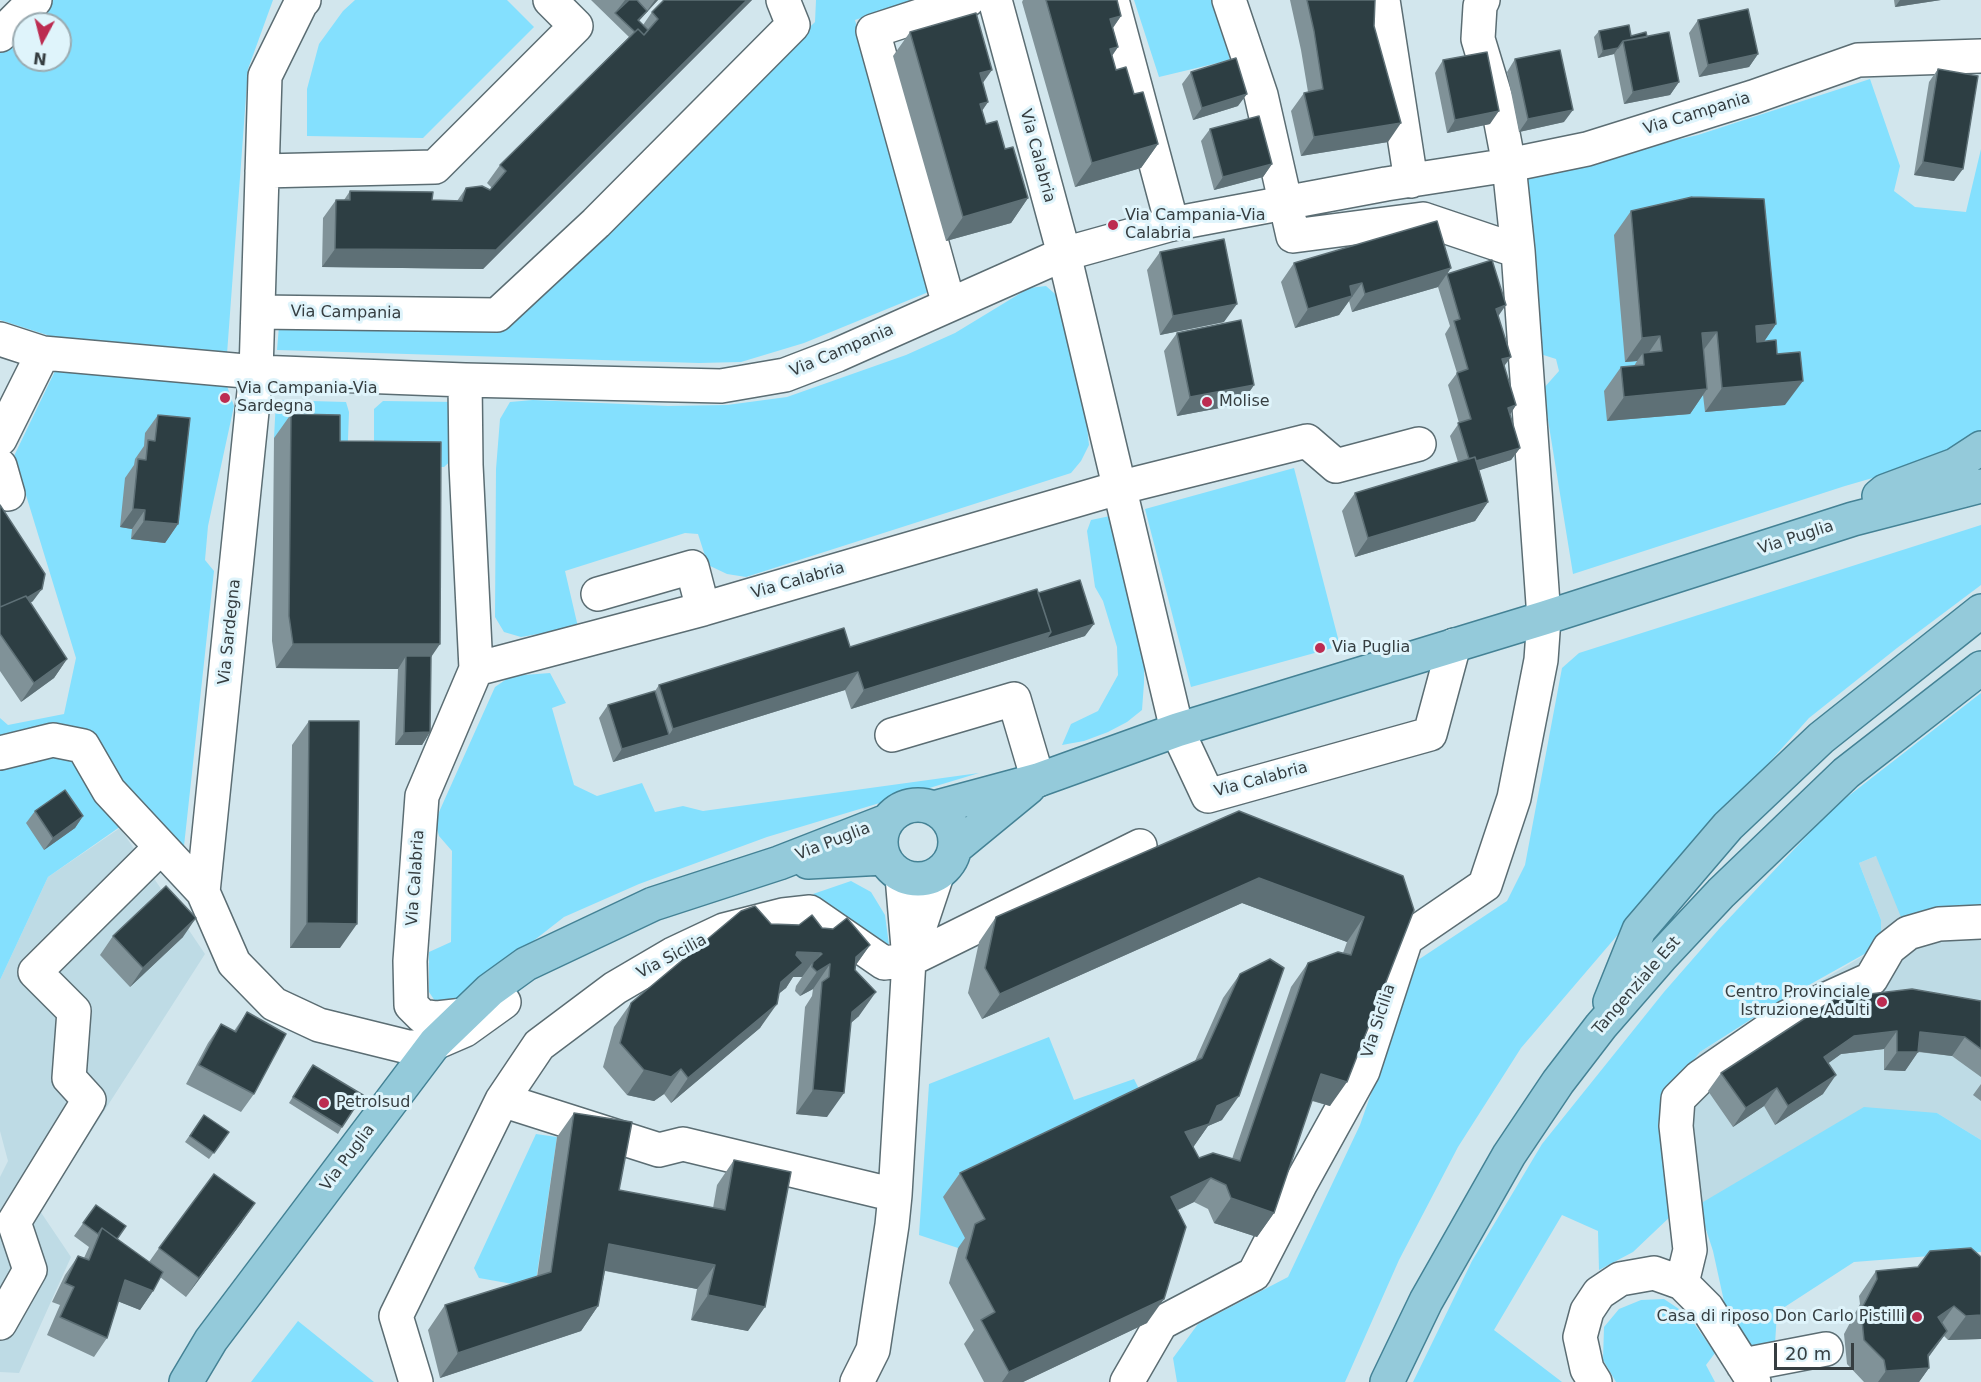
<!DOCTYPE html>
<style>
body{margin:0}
#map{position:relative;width:1981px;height:1382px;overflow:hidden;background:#d2e6ed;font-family:"DejaVu Sans",sans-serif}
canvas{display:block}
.north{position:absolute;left:12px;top:12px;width:60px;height:60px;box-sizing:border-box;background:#dff4fb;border:2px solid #9babb1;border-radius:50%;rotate:187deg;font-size:16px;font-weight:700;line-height:24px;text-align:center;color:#363e41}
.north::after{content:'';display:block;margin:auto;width:21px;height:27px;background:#bc2c51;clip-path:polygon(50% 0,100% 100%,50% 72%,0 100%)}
.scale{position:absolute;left:1774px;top:1343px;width:80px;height:27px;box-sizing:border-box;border:3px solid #363e41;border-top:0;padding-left:8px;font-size:18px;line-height:21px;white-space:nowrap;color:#363e41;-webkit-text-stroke:4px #dff4fb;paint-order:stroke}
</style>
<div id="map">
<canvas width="1981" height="1382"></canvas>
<div class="north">N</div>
<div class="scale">20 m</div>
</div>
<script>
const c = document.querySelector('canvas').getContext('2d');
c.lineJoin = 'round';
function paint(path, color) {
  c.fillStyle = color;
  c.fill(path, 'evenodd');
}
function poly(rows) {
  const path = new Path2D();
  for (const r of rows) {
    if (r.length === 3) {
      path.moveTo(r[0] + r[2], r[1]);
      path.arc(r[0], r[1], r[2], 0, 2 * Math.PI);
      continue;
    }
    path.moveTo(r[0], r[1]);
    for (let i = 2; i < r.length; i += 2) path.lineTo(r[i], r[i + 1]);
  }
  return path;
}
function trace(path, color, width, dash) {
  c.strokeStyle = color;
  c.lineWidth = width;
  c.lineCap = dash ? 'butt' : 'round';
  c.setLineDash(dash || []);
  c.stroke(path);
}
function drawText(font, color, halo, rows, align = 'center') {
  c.font = font + ' "DejaVu Sans",sans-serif';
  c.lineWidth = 6;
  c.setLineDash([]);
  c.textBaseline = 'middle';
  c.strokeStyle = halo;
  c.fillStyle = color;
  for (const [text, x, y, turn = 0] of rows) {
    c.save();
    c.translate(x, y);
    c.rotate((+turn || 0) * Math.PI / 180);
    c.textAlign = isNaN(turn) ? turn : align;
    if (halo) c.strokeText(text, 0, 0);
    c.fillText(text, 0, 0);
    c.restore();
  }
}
const built = poly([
 [120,828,205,954,40,1211,71,1257,19,1373,0,1372,0,1177,8,1161,0,1131,0,980,48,877],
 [1876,856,1941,913,1981,912,1981,1140,1937,1113,1698,1205,1669,1091,1700,1052,1868,953,1881,920,1859,863]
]);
const green = poly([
 [50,0,273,0,248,69,227,354,66,341,0,320,0,51,24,26,24,60,60,60,60,24,26,24],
 [355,0,507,0,534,27,423,138,307,136,307,89,319,44,343,11],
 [816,0,915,0,855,20,931,291,804,343,741,362,699,363,277,350,279,326,503,326,815,22],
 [1134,0,1215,0,1230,60,1159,77],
 [1870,79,1900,166,1894,191,1915,207,1966,212,1981,149,1981,434,1938,459,1845,486,1573,574,1543,389,1559,371,1556,359,1534,352,1521,176,1698,135],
 [1046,286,1062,300,1086,417,1089,445,1081,461,1071,473,746,577,727,574,708,565,698,534,685,533,565,571,578,627,521,637,504,632,495,617,496,469,500,419,510,402,533,400,668,406,727,405,787,397,906,355,955,333,1029,288],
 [56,369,227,386,234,406,208,526,205,560,214,571,184,846,173,845,144,810,48,877,0,980,0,718,8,725,64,714,76,658,14,456],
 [276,400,346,402,349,412,347,466,323,439,274,438],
 [383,401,456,402,457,455,444,467,374,466,374,409],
 [1294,468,1340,646,1191,687,1145,509],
 [1110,516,1144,637,1144,683,1142,710,1127,722,1108,732,1084,741,1062,745,1071,724,1098,711,1118,675,1117,647,1103,601,1095,587,1087,531,1091,520],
 [1981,525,1981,585,1897,648,1809,718,1680,862,1521,1048,1458,1147,1399,1260,1345,1382,1177,1382,1173,1358,1198,1324,1288,1277,1360,1125,1418,960,1507,901,1525,865,1562,668,1579,653],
 [550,673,566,703,552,708,574,785,597,796,642,783,655,812,683,806,703,811,979,773,767,837,639,884,564,917,450,1006,437,1004,429,992,429,952,451,942,452,851,439,836,435,821,495,687,511,676],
 [1981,693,1981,912,1941,913,1901,917,1876,856,1859,863,1881,920,1881,939,1868,952,1775,1004,1700,1052,1669,1091,1673,1214,1633,1252,1599,1270,1598,1231,1562,1215,1494,1330,1562,1382,1413,1382,1472,1261,1542,1144,1664,992,1719,929,1833,808],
 [851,881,871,892,885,915,889,945,813,894],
 [1049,1037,1074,1100,1134,1079,1145,1101,968,1244,958,1248,919,1235,929,1084],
 [1864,1107,1937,1113,1981,1140,1981,1252,1854,1262,1777,1312,1775,1344,1748,1347,1727,1315,1713,1251,1698,1205],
 [536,1134,557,1137,535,1288,479,1278,474,1268],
 [1664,1299,1688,1315,1715,1353,1706,1365,1715,1382,1616,1382,1603,1360,1604,1327,1619,1309,1641,1300],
 [298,1321,374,1382,251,1382]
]);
const minor = poly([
 [304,0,301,3,265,76,256,372,203,892,234,963,274,1004,319,1025,408,1047,420,1047,435,1043,465,1030,504,1002],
 [995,0,1064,254,1177,730,1208,796,1430,734,1454,645],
 [1112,0,1172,224],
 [1383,0,1411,181],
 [1483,0,1480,6,1478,39,1497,102,1509,165,1518,251],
 [0,35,35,0],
 [262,171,435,167,576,26,550,0],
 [949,305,873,31,968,0],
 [258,312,497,315,596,223,793,25,783,0],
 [0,339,43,353,256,372,465,380,721,386,785,375,837,355,1064,254,1172,224,1386,184,1509,165,1587,149,1753,97,1858,60,1981,56],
 [0,439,43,353],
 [0,466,8,494],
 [598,594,692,567,703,609],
 [476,669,703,609,1118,488,1307,441,1336,466,1419,444],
 [892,735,1014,699,1038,780],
 [0,753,53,740,83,746,109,791,203,892],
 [914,944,937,875],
 [464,1015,437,1018,422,1016,411,1005,410,961,422,796,476,669,466,465,465,380],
 [502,1100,659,1150,683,1144,895,1195],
 [1682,1283,1690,1250,1676,1126,1678,1099,1700,1077,1787,1017,1871,979,1889,948,1908,933,1939,924,1981,922],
 [0,1323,30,1270,14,1222,89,1100,69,1078,74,1011,35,972,161,847],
 [1743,1365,1826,1349],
 [416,1382,396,1316,502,1100,539,1045,615,988,673,954,724,930,783,915,810,912,884,963,909,960,1140,846],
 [857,1382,873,1350,892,1225,895,1195,909,960,902,876],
 [1127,1382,1161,1323,1254,1274,1301,1183,1363,1071,1406,939,1485,885,1514,798,1541,660,1544,618,1518,251,1423,219,1293,236,1261,95,1229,0],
 [1595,1382,1587,1369,1580,1337,1587,1311,1599,1293,1620,1279,1654,1273,1682,1283,1707,1308,1754,1382]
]);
const major = poly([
 [1879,496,1885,491,1955,465,1981,448],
 [918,842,37],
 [934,808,1038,780,1177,730,1544,618,1853,519,1981,486],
 [956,847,1029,787],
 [808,862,884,858],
 [1610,1002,1639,930,1728,826,1821,738,1981,611],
 [186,1382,211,1340,435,1043,490,990,526,964,653,904,779,863,887,821],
 [1387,1382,1426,1301,1509,1155,1558,1082,1601,1026,1662,956,1721,893,1846,773,1981,668]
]);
const wall = poly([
 [591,0,658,0,639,21,643,25,652,12,664,0,752,0,483,269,322,267,323,218,336,200,344,200,350,191,432,200,457,201,466,188,490,190,492,188,487,183,500,165,629,37],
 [1023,0,1117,0,1121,16,1113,28,1118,47,1112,56,1116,70,1134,94,1158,144,1141,168,1075,187,1022,2],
 [1290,0,1375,0,1374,26,1388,142,1301,156,1291,111,1304,93,1308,92,1301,50],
 [1894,0,1941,0,1895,7],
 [1698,20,1758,54,1749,67,1699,77,1689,33],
 [1599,31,1647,37,1679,82,1670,95,1624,104,1614,54,1598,58,1594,37],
 [910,32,983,83,988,102,982,111,986,124,1005,149,1028,198,1011,223,946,241,893,56],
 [1515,59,1564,122,1519,132,1507,72],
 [1443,60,1490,124,1447,133,1435,73],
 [1938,69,1954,181,1914,175,1929,82],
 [1191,72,1238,106,1193,120,1182,84],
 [1210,129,1272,164,1263,177,1214,190,1201,141],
 [1631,211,1776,324,1764,341,1777,354,1785,405,1705,412,1703,395,1690,414,1607,421,1604,391,1621,367,1634,366,1637,361,1625,362,1614,235],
 [1160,252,1224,322,1160,335,1147,270],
 [1294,263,1451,268,1447,274,1498,317,1504,366,1516,405,1510,414,1520,448,1511,460,1479,470,1488,502,1475,521,1355,557,1342,511,1355,493,1458,462,1450,436,1459,423,1448,385,1457,373,1445,334,1450,326,1438,287,1352,312,1349,301,1339,315,1295,328,1281,282],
 [1177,333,1254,385,1241,404,1177,416,1164,351],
 [291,414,340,441,430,732,422,745,395,745,398,669,276,668,272,641,274,438],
 [158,415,178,524,165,543,131,539,132,529,120,527,125,478,134,465,135,459,144,446,145,433],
 [0,505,33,601,30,603,67,659,54,678,21,702,0,671],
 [1038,593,1085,636,851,709,845,690,613,762,599,718,608,705,655,691,659,685,850,647],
 [309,721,340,948,290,948,292,745],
 [35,811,83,816,75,828,44,850,26,823],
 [1403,876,1330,1106,1312,1101,1274,1213,1257,1237,1214,1223,1208,1209,1194,1202,1178,1210,1147,1323,1023,1382,984,1382,964,1344,974,1330,949,1283,958,1248,965,1238,943,1197,960,1173,1195,1061,1223,998,1240,974,1222,1120,1208,1126,1193,1147,1199,1158,1232,1159,1291,987,1308,963,1343,953,1347,942,1242,903,982,1019,968,993,979,942,996,917],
 [771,924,822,928,870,945,855,966,855,970,859,1016,851,1023,827,1117,796,1114,805,1007,812,996,813,989,800,996,795,991,796,986,802,977,793,977,786,988,779,993,760,1028,671,1103,664,1094,654,1101,627,1095,603,1067,614,1027,631,1003],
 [113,936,183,937,130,987,100,955],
 [1981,1001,1981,1077,1952,1056,1918,1052,1905,1071,1884,1070,1884,1049,1841,1054,1828,1063,1823,1094,1775,1125,1764,1106,1733,1127,1708,1091,1721,1073],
 [247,1012,254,1094,241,1112,186,1084,208,1043,221,1024,234,1031],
 [309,1071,342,1127,338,1134,289,1103],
 [1981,1084,1981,1101,1973,1095],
 [574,1113,619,1190,713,1208,717,1185,734,1160,748,1331,691,1320,697,1289,605,1271,598,1306,581,1331,440,1378,428,1330,445,1305,537,1277,557,1137],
 [204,1115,229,1132,209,1159,185,1142],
 [96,1205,117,1239,149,1262,159,1248,242,1222,186,1297,160,1277,153,1291,140,1310,118,1301,107,1338,94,1357,47,1335,60,1305,52,1302,65,1275,78,1256,84,1258,89,1247,74,1236],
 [1981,1257,1981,1339,1948,1340,1944,1336,1928,1358,1929,1368,1919,1382,1864,1382,1847,1364,1844,1334,1860,1304,1859,1296,1876,1271,1918,1267]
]);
const shadedWall = poly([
 [625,0,630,0,615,13],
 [655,0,658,0,634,26,638,20,647,11],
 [747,0,752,0,483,269,322,267,335,249,496,250],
 [1900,0,1941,0,1895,7],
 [1121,16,1104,40,1110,19],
 [1118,47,1101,71,1110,49],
 [1618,48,1614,54,1598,58,1603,51],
 [1758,54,1749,67,1699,77,1708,65],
 [992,70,975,94,980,73],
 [1679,82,1670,95,1624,104,1633,92],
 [1247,94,1238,106,1193,120,1202,108],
 [988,102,971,126,980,104],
 [1573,110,1564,122,1519,132,1528,119],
 [1499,111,1490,124,1447,133,1455,120],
 [1401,123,1388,142,1301,156,1314,137],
 [1158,144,1141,168,1075,187,1092,163],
 [1923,162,1963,169,1954,181,1914,175],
 [1272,164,1263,177,1214,190,1223,177],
 [1028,198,1011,223,946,241,963,217],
 [1451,268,1438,287,1352,312,1365,294],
 [1362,283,1339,315,1295,328,1308,309,1350,286],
 [1237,304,1224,322,1160,335,1173,316],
 [1506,305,1497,318,1496,309],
 [1776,324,1759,349,1739,351,1756,326],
 [1717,332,1699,356,1702,333],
 [1660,336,1643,361,1643,353,1637,361,1625,362,1642,338],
 [1511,357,1502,369,1502,359],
 [1803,381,1785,405,1705,412,1722,388],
 [1254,385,1241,404,1177,416,1190,397],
 [1707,389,1690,414,1607,421,1624,397],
 [1516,405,1508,418,1508,408],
 [1520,448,1511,460,1462,476,1471,463],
 [1488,502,1475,521,1355,557,1368,538],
 [133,509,145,510,132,529,120,527],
 [144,521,178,524,165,543,131,539],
 [42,589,33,601,13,615,0,611],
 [1094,624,1085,636,851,709,864,690,1051,632],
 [293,644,440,644,423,669,406,656,398,669,276,668],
 [67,659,54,678,21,702,34,683],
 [858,672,845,690,613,762,622,749,669,735,673,729],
 [430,732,422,745,395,745,404,733],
 [83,816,75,828,44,850,53,838],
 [1259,878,1364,917,1347,942,1242,903,982,1019,1000,994],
 [196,918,183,937,130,987,143,968],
 [307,923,357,924,340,948,290,948],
 [870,945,853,969,856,957],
 [797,952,821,953,812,966,813,962,802,977,793,977,786,988,764,1006,780,977],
 [830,964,813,989,800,996,817,972],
 [876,992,859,1016,834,1037,852,1012],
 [777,1004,760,1028,671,1103,688,1078],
 [1897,1031,1884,1049,1841,1054,1811,1076,1824,1057,1854,1036],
 [1920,1032,1965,1037,1952,1056,1907,1050],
 [1897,1052,1918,1052,1905,1071,1884,1070],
 [681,1069,664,1094,654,1101,627,1095,644,1070],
 [1321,1074,1347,1082,1330,1106,1304,1098],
 [1836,1075,1823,1094,1775,1125,1788,1106],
 [1777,1088,1764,1106,1733,1127,1746,1108],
 [813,1090,844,1093,827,1117,796,1114],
 [1239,1096,1222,1120,1208,1126,1192,1149,1185,1132,1217,1106],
 [1211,1178,1194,1202,1154,1221,1171,1197],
 [1231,1198,1274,1213,1257,1237,1214,1223],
 [255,1203,242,1222,186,1297,199,1278],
 [609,1244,715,1265,697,1289,592,1268],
 [125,1280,153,1291,140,1310,112,1299],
 [708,1295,765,1307,748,1331,691,1320],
 [1164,1299,1147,1323,1023,1382,1002,1382,1009,1372],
 [598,1306,581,1331,440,1378,458,1353],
 [1954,1306,1937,1330,1938,1317],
 [1981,1315,1981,1339,1948,1340,1966,1316],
 [1947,1331,1920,1369,1929,1368,1919,1382,1878,1382,1886,1371,1928,1355]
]);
const building = poly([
 [629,0,637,0,647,11,638,20,648,30,644,35,638,29,635,32,615,13,629,0],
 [664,0,747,0,496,250,335,249,336,200,350,200,350,191,433,192,432,200,462,201,466,188,482,186,490,190,506,171,500,165,638,29,644,35,658,19,652,12,664,0],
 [1046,0,1117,0,1121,16,1110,19,1118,47,1110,49,1116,70,1126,67,1134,94,1143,92,1158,144,1092,163,1046,0],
 [1307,0,1375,0,1374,26,1401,123,1314,137,1304,93,1323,89,1314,31,1307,0],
 [1748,9,1758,54,1708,65,1698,20,1748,9],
 [976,13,992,70,980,73,988,102,980,104,986,124,997,121,1005,149,1013,147,1028,198,963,217,910,32,976,13],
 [1629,25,1631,36,1646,32,1647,37,1623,41,1618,48,1603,51,1599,31,1629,25],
 [1669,32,1679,82,1633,92,1623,41,1669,32],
 [1560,50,1573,110,1528,119,1515,59,1560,50],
 [1487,52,1499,111,1455,120,1443,60,1487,52],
 [1236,58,1247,94,1202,108,1191,72,1236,58],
 [1938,69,1978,76,1963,169,1923,162,1938,69],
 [1259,116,1272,164,1223,177,1210,129,1259,116],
 [1692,197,1764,199,1776,324,1756,326,1757,342,1776,340,1777,354,1800,352,1803,381,1722,388,1717,332,1702,333,1707,389,1624,397,1621,367,1644,365,1643,353,1662,351,1660,336,1642,338,1631,211,1692,197],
 [1437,221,1451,268,1365,294,1362,283,1350,286,1352,296,1308,309,1294,263,1437,221],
 [1224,239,1237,304,1173,316,1160,252,1224,239],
 [1492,260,1506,305,1496,309,1511,357,1502,359,1516,405,1508,408,1520,448,1476,461,1475,457,1469,459,1458,423,1471,419,1457,373,1468,369,1454,321,1460,319,1447,274,1492,260],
 [1241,320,1254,385,1190,397,1177,333,1241,320],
 [291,414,340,415,340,441,441,442,440,644,293,644,289,616,291,414],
 [158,415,190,418,178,524,144,521,145,510,133,509,138,459,146,460,148,440,155,441,158,415],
 [1475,457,1488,502,1368,538,1355,493,1475,457],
 [0,505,45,574,42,589,27,598,26,596,0,607,0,505],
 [1080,580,1094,624,1046,639,1051,632,1038,593,1080,580],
 [1037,589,1051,632,864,690,858,672,673,729,659,685,844,628,850,647,1037,589],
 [26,596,67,659,34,683,0,634,0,607,26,596],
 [406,656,431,656,430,732,404,733,406,656],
 [655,691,669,735,622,749,608,705,655,691],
 [309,721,359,721,357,924,307,923,309,721],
 [65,790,83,816,53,838,35,811,65,790],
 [1239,811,1403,876,1414,910,1347,1082,1321,1074,1274,1213,1231,1198,1226,1185,1211,1178,1171,1197,1186,1227,1164,1299,1009,1372,981,1320,995,1312,966,1258,975,1224,985,1219,960,1173,1202,1058,1240,974,1270,959,1284,968,1239,1096,1217,1106,1209,1124,1185,1132,1199,1158,1213,1153,1240,1161,1308,963,1338,952,1351,955,1364,917,1259,878,1000,994,985,968,996,917,1239,811],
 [166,886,196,918,143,968,113,936,166,886],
 [755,906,771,924,799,925,812,915,822,928,833,929,847,918,870,945,856,957,855,970,876,992,852,1012,844,1093,813,1090,822,982,829,977,830,964,817,972,812,967,813,962,822,954,821,953,797,952,796,955,803,963,781,982,777,1004,688,1078,681,1069,671,1077,644,1070,620,1043,631,1003,741,911,755,906],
 [1912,989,1981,1001,1981,1049,1965,1037,1920,1032,1918,1052,1897,1052,1897,1031,1854,1036,1824,1057,1836,1075,1788,1106,1777,1088,1746,1108,1721,1073,1836,998,1912,989],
 [247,1012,286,1034,254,1094,199,1065,221,1024,236,1032,247,1012],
 [313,1065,363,1095,342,1127,293,1097,313,1065],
 [574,1113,632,1122,619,1190,725,1210,734,1160,791,1172,765,1307,708,1295,715,1265,609,1244,598,1306,458,1353,445,1305,551,1272,574,1113],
 [204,1115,229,1132,214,1153,190,1136,204,1115],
 [214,1174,255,1203,199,1278,159,1248,214,1174],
 [96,1205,126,1226,117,1239,102,1228,98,1234,83,1223,96,1205],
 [102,1228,163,1272,153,1291,125,1280,107,1338,60,1317,74,1287,65,1283,78,1256,89,1260,102,1228],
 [1971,1248,1981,1257,1981,1315,1966,1316,1954,1306,1938,1317,1947,1331,1928,1355,1929,1368,1886,1371,1884,1360,1864,1340,1861,1310,1877,1279,1876,1271,1918,1267,1930,1251,1971,1248]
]);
const markers = [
 [1113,225,6,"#bc2c51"],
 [225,398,6,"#bc2c51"],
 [1207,402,6,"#bc2c51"],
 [1320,648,6,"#bc2c51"],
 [1882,1002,6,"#bc2c51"],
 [324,1103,6,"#bc2c51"],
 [1917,1317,6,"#bc2c51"]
];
const streetNames = [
 ["Via Campania",1697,114,-17],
 ["Via Calabria",1037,156,75],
 ["Via Campania",346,313,1],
 ["Via Campania",842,351,-23],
 ["Via Puglia",1796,538,-18],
 ["Via Calabria",798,581,-16],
 ["Via Sardegna",230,632,-84],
 ["Via Calabria",1261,780,-15],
 ["Via Puglia",833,842,-21],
 ["Via Calabria",416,878,-86],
 ["Via Sicilia",672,957,-28],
 ["Tangenziale Est",1637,986,-49],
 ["Via Sicilia",1379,1021,-72],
 ["Via Puglia",348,1158,-53]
];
const poiNames = [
 ["Via Campania-Via",1125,216],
 ["Calabria",1125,234],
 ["Via Campania-Via",237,389],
 ["Sardegna",237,407],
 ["Molise",1219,402],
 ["Via Puglia",1332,648],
 ["Centro Provinciale",1870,993,"right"],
 ["Istruzione Adulti",1870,1011,"right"],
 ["Petrolsud",336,1103],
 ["Casa di riposo Don Carlo Pistilli",1905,1317,"right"]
];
paint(built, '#bedbe5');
paint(green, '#84e0fe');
trace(minor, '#5b6d73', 36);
trace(major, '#448295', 36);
trace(minor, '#fff', 33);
trace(major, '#94cada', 33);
paint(wall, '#809298');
paint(shadedWall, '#5e7076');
paint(building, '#2d3e43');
trace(building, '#5e7076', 1.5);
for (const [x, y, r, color] of markers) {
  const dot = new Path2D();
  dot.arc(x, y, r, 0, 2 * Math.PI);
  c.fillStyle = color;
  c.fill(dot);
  trace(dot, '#dff4fb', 2);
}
drawText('16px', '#363e41', '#dff4fb', streetNames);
drawText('16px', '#363e41', '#dff4fb', poiNames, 'left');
</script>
